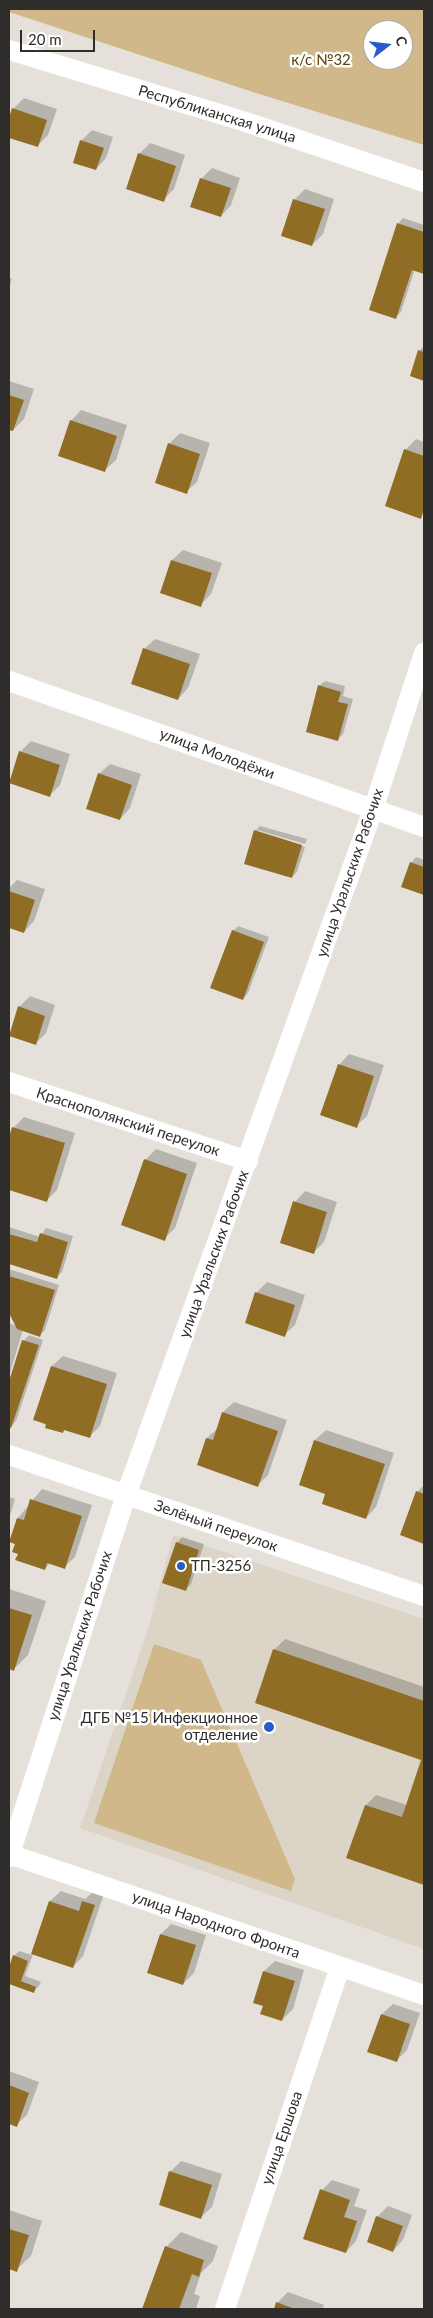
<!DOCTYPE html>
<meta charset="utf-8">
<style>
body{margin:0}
#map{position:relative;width:433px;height:2318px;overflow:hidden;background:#e5e1da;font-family:Lato,sans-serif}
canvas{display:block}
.frame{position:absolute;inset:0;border:10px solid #2f2d2b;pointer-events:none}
.north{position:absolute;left:363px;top:20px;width:50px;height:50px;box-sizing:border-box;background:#fff;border:1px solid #acabaa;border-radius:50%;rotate:74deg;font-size:14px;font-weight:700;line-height:20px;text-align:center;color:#2f2d2b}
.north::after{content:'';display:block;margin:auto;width:18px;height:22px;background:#265cc9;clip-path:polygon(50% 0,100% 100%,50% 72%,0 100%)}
.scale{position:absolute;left:20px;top:30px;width:75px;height:22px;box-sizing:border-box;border:2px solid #2f2d2b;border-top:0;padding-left:6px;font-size:15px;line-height:18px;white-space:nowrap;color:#2f2d2b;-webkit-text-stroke:4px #fff;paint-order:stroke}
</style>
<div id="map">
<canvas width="433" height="2318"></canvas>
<div class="frame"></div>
<div class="north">С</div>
<div class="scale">20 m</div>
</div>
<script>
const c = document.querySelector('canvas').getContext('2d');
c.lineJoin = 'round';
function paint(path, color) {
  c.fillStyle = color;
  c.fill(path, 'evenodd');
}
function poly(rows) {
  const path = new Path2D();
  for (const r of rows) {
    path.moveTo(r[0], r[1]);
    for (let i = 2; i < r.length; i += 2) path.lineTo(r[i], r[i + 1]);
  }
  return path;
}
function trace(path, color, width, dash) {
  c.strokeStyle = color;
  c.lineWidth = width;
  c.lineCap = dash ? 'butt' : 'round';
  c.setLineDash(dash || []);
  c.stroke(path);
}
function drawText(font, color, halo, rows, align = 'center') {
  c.font = font + ' Lato,sans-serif';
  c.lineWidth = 5;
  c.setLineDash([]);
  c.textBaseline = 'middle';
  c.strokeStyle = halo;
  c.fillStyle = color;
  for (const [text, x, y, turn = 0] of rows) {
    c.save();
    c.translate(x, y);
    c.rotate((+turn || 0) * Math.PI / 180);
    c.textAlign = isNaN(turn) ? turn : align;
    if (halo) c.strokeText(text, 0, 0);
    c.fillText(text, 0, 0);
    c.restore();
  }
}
const built = poly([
 [173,1535,424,1619,424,1949,80,1828,149,1626]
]);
const green = poly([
 [9,9,424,9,424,145,256,93,9,12],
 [373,30,403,30,403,60,373,60],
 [154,1644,201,1660,295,1879,291,1891,94,1823]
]);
const shadow = poly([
 [24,98,57,109,48,135,37,146,9,136,9,122,13,109],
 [92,130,113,137,106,158,96,169,75,162,82,140],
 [150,143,185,155,174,189,163,200,139,154],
 [212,168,240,178,231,205,221,216,201,179],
 [305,189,334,199,323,234,312,245,294,200],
 [403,218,424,225,424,272,415,269,401,312,395,318,398,224],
 [9,278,12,279,9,288],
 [424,346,424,380,411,376,419,351],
 [9,381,34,389,24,419,13,430,9,428],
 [81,410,127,425,116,460,105,470,71,421],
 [180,433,210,443,197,482,186,492,169,444],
 [416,439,424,442,424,513,420,517,405,450],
 [183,550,222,563,211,594,200,605,172,560],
 [155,639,200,654,188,688,178,699,144,649],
 [325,681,345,686,343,696,353,699,343,734,338,739,319,686],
 [31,741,70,754,60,785,50,795,20,752],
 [110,764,141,774,130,808,120,819,99,774],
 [260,826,307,839,305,844,257,830,257,832,305,847,297,872,292,877,255,831],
 [416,857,424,860,424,894,403,887,411,863],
 [17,880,45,889,34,921,24,932,9,927,9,888],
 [238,926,269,937,248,993,243,999,233,931],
 [30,996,55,1005,46,1033,35,1044,19,1007],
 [349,1054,384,1065,367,1116,356,1126,339,1065],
 [24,1117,75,1133,57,1190,47,1200,9,1189,9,1141,13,1128],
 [156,1149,197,1163,175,1228,164,1239,145,1160],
 [305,1191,337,1202,324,1242,313,1253,295,1202],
 [9,1227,40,1237,46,1228,73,1236,62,1272,57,1277,9,1263],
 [9,1269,59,1285,45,1330,40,1335,23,1330,9,1376,9,1323,16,1326,9,1310],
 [267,1282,305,1295,295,1325,284,1335,256,1293],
 [29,1335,43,1340,16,1421,11,1427,9,1426,9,1385,23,1341],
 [63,1356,117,1373,100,1426,89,1437,65,1429,62,1432,35,1420,52,1366],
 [234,1402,287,1420,268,1475,258,1485,207,1438,218,1428,223,1412],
 [326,1430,394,1453,376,1507,366,1518,327,1493,300,1484,315,1440],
 [424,1485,424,1543,402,1534,417,1492],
 [42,1489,92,1505,75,1557,64,1567,50,1563,45,1569,17,1543,11,1541,18,1518],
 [9,1497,15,1499,9,1519],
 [182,1537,204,1544,191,1584,185,1590,177,1543],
 [9,1589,46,1601,28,1655,14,1669,9,1668],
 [285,1639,424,1687,424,1884,348,1858,366,1805,376,1795,407,1805,423,1759,274,1650],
 [61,1891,85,1899,94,1891,104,1894,83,1956,73,1967,33,1954,25,1976,41,1982,39,1986,33,1992,9,1983,9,1971,14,1956,19,1951,32,1955,50,1901],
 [171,1924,206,1935,194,1973,183,1984,161,1934],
 [275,1961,304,1970,293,2009,282,2020,264,2005,264,1971],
 [393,2004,420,2013,407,2050,396,2061,382,2014],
 [9,2071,39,2082,27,2115,16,2125,9,2123],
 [181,2161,222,2174,212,2207,201,2217,170,2172],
 [332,2180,360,2189,354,2206,367,2210,356,2241,346,2252,322,2190],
 [388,2206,412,2215,403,2240,393,2251,377,2217],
 [9,2210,42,2221,31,2256,16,2270,9,2268],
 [181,2232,218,2246,213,2261,201,2273,194,2294,200,2296,196,2309,144,2309,166,2247],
 [288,2292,324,2305,322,2309,275,2309,277,2303]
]);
const building = poly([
 [12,108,47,120,38,147,9,138,9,118],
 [80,140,104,148,96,170,73,163],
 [138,153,176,166,164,202,126,189],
 [200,178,231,188,221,217,190,207],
 [293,199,325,209,312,246,281,236],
 [397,223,424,232,424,274,412,270,396,319,369,310],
 [418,350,424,352,424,381,410,376],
 [9,395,24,400,13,431,9,430],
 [70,420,117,436,105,472,58,456],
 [168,443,200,454,187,494,155,483],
 [404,449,424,456,424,508,421,519,385,506],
 [171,560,212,573,201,607,160,593],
 [143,648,190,664,178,700,131,684],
 [318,685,341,692,338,702,348,704,338,741,306,732],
 [19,751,60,765,50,797,9,783],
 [98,773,132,785,120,820,86,809],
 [254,830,302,845,292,878,244,864],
 [410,862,424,867,424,895,401,887],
 [9,891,35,900,24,933,9,928],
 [232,930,264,942,243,1000,210,988],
 [18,1006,45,1016,36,1045,9,1036],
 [338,1064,374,1076,357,1128,320,1115],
 [12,1127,65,1143,47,1202,9,1190,9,1137],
 [144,1159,187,1174,165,1241,121,1225],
 [293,1201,327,1212,314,1254,280,1243],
 [40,1233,68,1242,57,1279,9,1264,9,1234,37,1242],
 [9,1276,55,1290,40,1337,17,1329,9,1313],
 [255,1292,295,1305,285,1337,245,1323],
 [22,1340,39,1345,11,1428,9,1427,9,1381],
 [51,1366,107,1384,90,1438,64,1430,63,1433,45,1428,46,1424,33,1420],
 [222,1412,278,1431,258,1487,197,1465,206,1438,213,1440],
 [314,1440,385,1464,366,1519,322,1504,325,1494,299,1485],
 [416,1491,424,1494,424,1544,400,1535],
 [30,1499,82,1516,65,1569,47,1563,45,1570,15,1560,18,1554,12,1552,15,1544,9,1542,17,1518,24,1520],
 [176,1542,199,1550,186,1591,162,1583],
 [9,1608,32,1615,14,1671,9,1669],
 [273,1649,424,1701,424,1885,346,1858,365,1805,402,1817,421,1760,255,1703],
 [49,1901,79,1911,82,1901,95,1905,73,1968,31,1954],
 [160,1934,196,1945,183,1985,147,1973],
 [13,1955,28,1961,21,1981,36,1987,34,1993,9,1984,9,1967],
 [263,1971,295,1981,282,2021,260,2014,263,2006,253,2003],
 [381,2014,410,2024,397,2062,367,2052],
 [9,2085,29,2093,17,2127,9,2124],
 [169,2171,212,2185,201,2219,159,2205],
 [320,2189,350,2200,344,2217,357,2221,346,2253,303,2239],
 [376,2216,403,2226,393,2252,367,2242],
 [9,2229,29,2235,17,2272,9,2269],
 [165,2246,204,2260,199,2277,192,2274,179,2309,142,2309],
 [276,2302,295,2309,274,2309]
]);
const street = poly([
 [9,50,246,122,424,182],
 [9,681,424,827],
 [9,1082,248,1161],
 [9,1455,424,1596],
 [9,1854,424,1995],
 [9,1857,126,1495,373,810,424,653],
 [225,2309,340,1967]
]);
const markers = [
 [181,1566,5,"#265cc9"],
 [269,1727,6,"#265cc9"]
];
const parkNames = [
 ["к/с №32",321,60]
];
const streetNames = [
 ["Республиканская улица",217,114,17],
 ["улица Молодёжи",217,754,20],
 ["улица Уральских Рабочих",350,873,-71],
 ["Краснополянский переулок",128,1122,18],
 ["улица Уральских Рабочих",214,1254,-70],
 ["Зелёный переулок",216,1526,19],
 ["улица Уральских Рабочих",80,1636,-72],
 ["улица Народного Фронта",216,1925,19],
 ["улица Ершова",282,2138,-71]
];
const poiNames = [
 ["ТП-3256",191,1566],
 ["ДГБ №15 Инфекционное",258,1718,"right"],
 ["отделение",258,1735,"right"]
];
paint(built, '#dcd5c7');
paint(green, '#d0b88b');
paint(shadow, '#0003');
paint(building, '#8f6d24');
trace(street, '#fff', 20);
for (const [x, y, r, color] of markers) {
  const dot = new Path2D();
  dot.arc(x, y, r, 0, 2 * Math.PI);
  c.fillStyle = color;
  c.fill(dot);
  trace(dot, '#fff', 2);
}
drawText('15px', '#5b4209', '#fff', parkNames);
drawText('15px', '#2f2d2b', '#fff', streetNames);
drawText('15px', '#2f2d2b', '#fff', poiNames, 'left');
</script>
